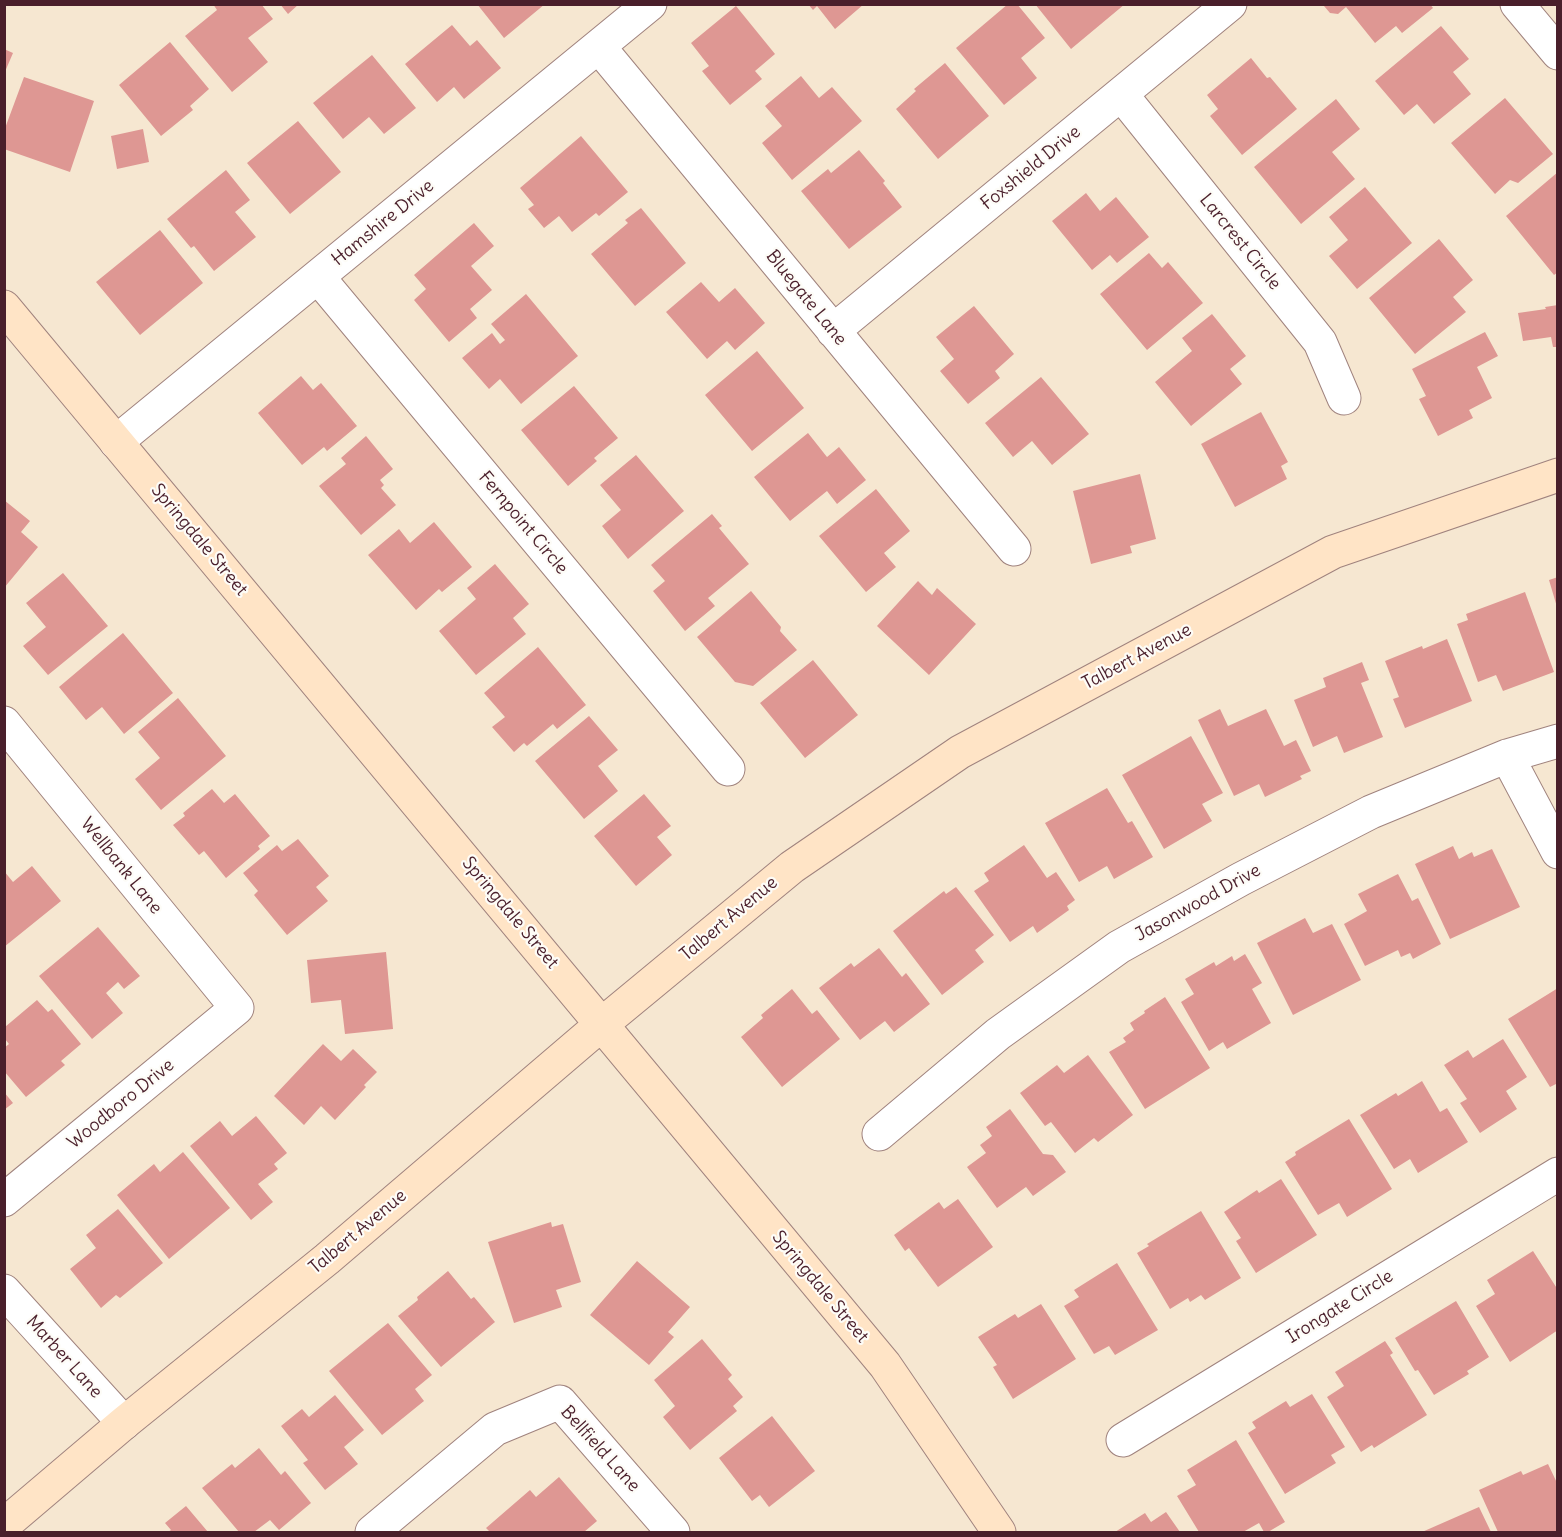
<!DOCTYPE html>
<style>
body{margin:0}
#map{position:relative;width:1562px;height:1537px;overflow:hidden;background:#f6e7d1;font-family:Delius,sans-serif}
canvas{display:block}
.frame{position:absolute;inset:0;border:6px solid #4a1f2b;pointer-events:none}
</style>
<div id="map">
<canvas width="1562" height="1537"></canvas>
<div class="frame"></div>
</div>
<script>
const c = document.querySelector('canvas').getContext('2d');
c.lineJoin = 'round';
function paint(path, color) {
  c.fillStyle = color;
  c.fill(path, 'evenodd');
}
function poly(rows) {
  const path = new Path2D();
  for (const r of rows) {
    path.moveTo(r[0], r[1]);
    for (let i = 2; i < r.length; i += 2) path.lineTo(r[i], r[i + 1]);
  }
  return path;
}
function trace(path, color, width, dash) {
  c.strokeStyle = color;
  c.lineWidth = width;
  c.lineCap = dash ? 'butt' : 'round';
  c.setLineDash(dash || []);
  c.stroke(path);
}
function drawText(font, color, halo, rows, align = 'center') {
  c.font = font + ' Delius,sans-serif';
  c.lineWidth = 4.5;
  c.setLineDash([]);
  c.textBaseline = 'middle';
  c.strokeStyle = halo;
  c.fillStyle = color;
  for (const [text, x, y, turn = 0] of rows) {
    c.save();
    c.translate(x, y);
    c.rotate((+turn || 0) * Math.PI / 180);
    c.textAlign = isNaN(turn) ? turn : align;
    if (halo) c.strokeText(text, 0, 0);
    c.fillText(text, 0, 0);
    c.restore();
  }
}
const building = poly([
 [213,4,261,4,273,19,248,38,268,62,232,92,185,36,217,10],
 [280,4,299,4,288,14],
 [477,4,545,4,504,38],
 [808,4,864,4,835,29,817,6,813,10],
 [1008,4,1017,4,1045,38,1021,58,1037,78,1004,105,956,48],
 [1035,4,1125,4,1071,49],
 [1325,4,1430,4,1433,8,1402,33,1396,26,1375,43,1346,7,1338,14,1330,13,1324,6],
 [736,6,775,54,755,71,762,79,730,105,702,71,709,66,691,43],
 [452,25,470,46,477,40,501,68,464,99,454,87,437,102,405,64],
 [1441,26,1469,59,1453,72,1471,94,1434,124,1417,104,1404,115,1375,81],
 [170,42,209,89,190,106,193,110,161,136,119,85],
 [4,49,13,53,4,74],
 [372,55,416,108,384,134,369,117,343,139,313,103],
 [1251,58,1267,78,1270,77,1297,109,1242,155,1210,116,1218,109,1207,95],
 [945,63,989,116,938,159,896,109,916,91,914,89],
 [801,76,819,98,832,87,862,121,792,180,762,143,782,126,765,106],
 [24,77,94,101,70,172,4,149,4,131],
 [1505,98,1553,154,1518,183,1510,180,1495,194,1451,143],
 [1336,99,1360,129,1332,152,1355,179,1301,224,1254,167],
 [298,121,341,172,290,214,247,163],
 [143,129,149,162,117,169,111,136],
 [581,136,628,192,599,216,596,213,572,232,559,216,544,228,528,209,534,205,520,188],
 [859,150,885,181,883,183,902,207,849,249,801,191,828,169,831,173],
 [226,170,250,200,235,212,256,237,214,271,194,246,191,248,167,219],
 [1558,172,1558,272,1554,275,1506,216],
 [1365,187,1412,243,1357,289,1329,256,1348,240,1329,217],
 [1086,193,1100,211,1116,197,1149,237,1117,263,1110,255,1092,270,1052,221],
 [641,208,686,263,635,306,591,254,628,223,625,220],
 [474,223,494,246,471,266,492,290,470,309,477,318,449,342,414,300,426,289,414,275],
 [160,230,203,283,140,335,96,282],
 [1439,239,1473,280,1453,297,1466,312,1415,354,1369,298],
 [1149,253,1162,268,1168,262,1203,303,1147,350,1100,294],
 [701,282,719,302,735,288,765,323,735,350,727,341,707,359,666,312],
 [526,294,578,356,521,404,500,379,489,389,462,358,492,333,500,344,505,340,491,324],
 [1558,305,1558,347,1553,347,1551,337,1523,341,1518,313,1546,309,1545,307],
 [974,306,1014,354,995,371,1000,378,968,404,940,371,954,359,936,337],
 [1212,314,1246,356,1230,369,1242,384,1191,426,1155,382,1192,351,1182,338],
 [1485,332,1498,356,1477,367,1492,398,1469,410,1473,418,1438,436,1419,399,1426,396,1412,369],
 [757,351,804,408,752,451,705,395],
 [301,376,313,390,321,383,357,426,327,451,324,447,302,465,258,413],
 [1041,377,1089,434,1052,465,1032,441,1013,457,985,423],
 [574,386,618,438,594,458,597,461,568,486,521,430],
 [1261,412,1288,462,1281,466,1287,479,1235,507,1201,444],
 [808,433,827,457,839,447,866,480,837,504,827,491,790,521,754,477],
 [366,436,393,469,380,480,384,485,381,488,396,505,361,535,319,486,346,464,341,458],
 [636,455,684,511,628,559,602,526,621,510,600,485],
 [1140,474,1156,539,1130,546,1132,553,1091,564,1073,491],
 [876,489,910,531,884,553,896,567,866,592,819,536],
 [4,500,30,521,21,532,38,547,4,588],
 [712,514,722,526,719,528,749,564,708,598,715,606,685,631,653,591,665,581,651,565],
 [434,522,472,567,442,592,439,589,416,610,368,555,399,529,410,543],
 [495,564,529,604,513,618,526,634,476,675,439,631,476,599,467,588],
 [63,573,108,626,48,675,23,646,46,627,26,603],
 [1558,577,1558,607,1557,607,1549,580],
 [918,581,932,595,937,588,976,624,929,675,877,626],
 [751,591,781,627,780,631,797,650,753,686,735,682,697,637],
 [1525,592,1554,672,1503,691,1496,675,1478,682,1457,624,1468,620,1466,614],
 [123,633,173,693,124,734,102,707,86,720,59,687],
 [1447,639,1472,701,1405,728,1393,699,1399,697,1385,661,1422,646,1423,649],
 [538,647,586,705,557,729,553,724,527,746,524,743,514,752,492,727,505,717,484,693],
 [813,660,858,715,805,758,760,703],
 [1362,662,1369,680,1361,683,1383,737,1344,753,1337,736,1313,747,1294,700,1326,687,1323,678],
 [178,698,226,756,161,810,135,779,160,758,138,732],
 [1220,709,1228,726,1266,709,1284,746,1296,740,1311,771,1300,776,1302,779,1265,797,1259,784,1234,796,1198,720],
 [589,716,618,750,598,766,618,791,584,819,535,761],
 [1191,736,1223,793,1202,804,1212,821,1164,849,1122,775],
 [1107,788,1128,823,1132,821,1153,857,1114,879,1107,866,1079,882,1045,823],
 [212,789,224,803,235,794,270,836,258,846,260,849,226,878,204,851,199,855,173,825,185,816,183,813],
 [644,794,671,826,657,837,672,855,636,886,594,836],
 [298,839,329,876,316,887,328,901,287,935,254,895,258,891,243,873,277,845,282,851],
 [1024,845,1047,878,1056,872,1075,900,1067,906,1069,910,1037,933,1033,926,1010,942,974,891,989,881,984,873],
 [1453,846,1459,859,1472,852,1474,857,1492,849,1520,907,1450,939,1415,864],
 [32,866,61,901,4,947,4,871,13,882],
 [1398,874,1412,901,1418,898,1441,944,1413,959,1410,953,1401,957,1398,950,1365,966,1344,924,1367,911,1358,894],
 [956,887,994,935,975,950,984,962,942,995,893,931,944,891,946,894],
 [1305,918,1313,933,1332,924,1361,980,1293,1015,1257,943],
 [98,927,140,976,124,989,118,982,106,993,123,1013,92,1039,39,976],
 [879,948,902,977,906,973,930,1004,894,1032,885,1021,860,1040,819,988,851,963,854,967],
 [386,952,393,1029,345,1034,341,1000,311,1003,307,960],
 [1245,954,1262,983,1252,989,1271,1023,1227,1049,1223,1042,1209,1051,1181,1002,1194,994,1185,979,1214,962,1216,966,1232,956,1234,961],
 [1558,988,1558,1083,1550,1087,1508,1019],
 [792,989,812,1014,817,1010,840,1039,782,1087,741,1037,763,1018,761,1015],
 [1165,997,1210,1068,1145,1109,1109,1052,1126,1042,1123,1038,1134,1030,1130,1023,1145,1013,1144,1011],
 [37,1000,48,1012,52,1009,81,1044,61,1061,65,1065,26,1097,4,1071,4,1048,9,1044,5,1039,5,1027],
 [1503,1039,1527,1077,1506,1091,1517,1109,1480,1133,1460,1103,1467,1099,1444,1065,1468,1050,1473,1058],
 [323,1044,341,1061,353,1049,377,1072,364,1085,366,1087,335,1120,321,1106,304,1125,274,1096],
 [1088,1055,1133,1115,1098,1142,1094,1138,1075,1153,1051,1122,1045,1126,1020,1093,1057,1065,1064,1073],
 [1422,1081,1440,1112,1447,1108,1468,1142,1418,1173,1410,1159,1394,1169,1360,1115,1396,1093,1398,1096],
 [4,1092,13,1103,4,1110],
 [1010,1109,1043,1154,1053,1155,1066,1172,1033,1196,1026,1187,997,1208,967,1167,986,1153,980,1145,992,1136,986,1127],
 [256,1116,287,1153,274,1164,278,1169,258,1184,273,1202,251,1220,190,1146,220,1121,232,1136],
 [1349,1119,1392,1189,1347,1217,1339,1203,1318,1215,1285,1162,1296,1155,1295,1152],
 [183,1152,230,1208,169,1259,117,1195,154,1164,160,1172],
 [1281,1179,1317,1235,1256,1273,1236,1241,1241,1238,1224,1212,1257,1190,1259,1193],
 [958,1199,993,1247,938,1287,909,1248,905,1251,894,1235,939,1202,944,1209],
 [118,1209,163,1263,120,1298,116,1295,101,1308,70,1269,96,1248,86,1235],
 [1201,1211,1241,1278,1205,1300,1201,1295,1190,1302,1188,1298,1170,1309,1137,1253,1149,1246,1147,1244],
 [551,1222,552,1227,563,1224,581,1282,556,1290,562,1307,514,1323,488,1242],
 [1533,1251,1558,1290,1558,1330,1510,1362,1476,1306,1495,1294,1487,1280],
 [637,1261,690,1307,668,1332,674,1337,649,1365,590,1315],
 [1117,1263,1158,1330,1115,1355,1109,1346,1094,1354,1064,1306,1079,1297,1074,1290],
 [448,1271,471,1299,474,1297,495,1322,441,1367,398,1316,418,1300,417,1297],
 [1456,1301,1489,1357,1467,1371,1469,1374,1434,1395,1418,1370,1415,1371,1395,1338],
 [1041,1304,1076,1359,1013,1399,993,1367,997,1365,978,1337,1015,1314,1018,1318],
 [388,1323,432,1375,415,1389,424,1401,382,1435,329,1371],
 [702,1339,732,1375,728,1379,743,1397,733,1406,737,1411,690,1450,663,1417,675,1406,654,1380],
 [1385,1341,1393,1353,1390,1355,1427,1415,1374,1448,1372,1445,1361,1452,1327,1397,1344,1386,1335,1372],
 [1312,1394,1345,1447,1331,1455,1336,1463,1285,1494,1248,1433,1256,1428,1252,1422,1286,1401,1290,1407],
 [335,1395,364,1430,344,1447,358,1464,325,1490,303,1463,308,1460,281,1426,302,1409,309,1417],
 [772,1416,815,1471,769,1507,760,1495,752,1501,719,1458],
 [1236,1440,1285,1522,1268,1532,1264,1532,1259,1523,1243,1532,1199,1532,1177,1496,1196,1485,1187,1470],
 [259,1448,281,1475,285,1471,311,1503,279,1530,270,1520,254,1532,239,1532,202,1488,232,1464,235,1468],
 [1548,1464,1558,1485,1558,1532,1498,1532,1479,1490,1521,1471,1523,1475],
 [559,1477,597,1521,584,1532,490,1532,486,1528,530,1490,536,1497],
 [186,1506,208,1532,168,1532,171,1530,165,1523],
 [1479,1507,1491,1532,1422,1532],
 [1166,1512,1180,1532,1115,1532,1145,1513,1151,1522]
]);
const street = poly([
 [1517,4,1558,53],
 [599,47,1014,549],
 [1121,94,1320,342,1344,398],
 [318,277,728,769],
 [833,331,1230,4],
 [116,442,650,4],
 [4,723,237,1008,4,1200],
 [1507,756,1558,852],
 [879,1134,998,1034,1119,947,1241,879,1371,812,1507,756,1558,741],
 [4,1291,124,1423],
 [1123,1440,1558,1174],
 [372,1532,495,1429,560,1402,673,1532]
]);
const secondary = poly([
 [4,307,885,1365,999,1532],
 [4,1525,124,1423,327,1259,602,1024,792,867,960,752,1333,552,1558,475]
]);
const streetNames = [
 ["Foxshield Drive",1031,168,-39],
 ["Hamshire Drive",383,223,-39],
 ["Larcrest Circle",1240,242,51],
 ["Bluegate Lane",806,298,51],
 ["Fernpoint Circle",523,523,50],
 ["Springdale Street",199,540,50],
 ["Talbert Avenue",1137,657,-28],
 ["Wellbank Lane",121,866,51],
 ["Jasonwood Drive",1198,903,-29],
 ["Springdale Street",510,913,50],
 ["Talbert Avenue",729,919,-40],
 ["Woodboro Drive",121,1104,-39],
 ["Talbert Avenue",358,1232,-40],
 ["Springdale Street",820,1287,50],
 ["Irongate Circle",1340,1307,-32],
 ["Marber Lane",64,1357,48],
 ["Bellfield Lane",600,1449,48]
];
paint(building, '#de9793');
trace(street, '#a0837e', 35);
trace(secondary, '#a0837e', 35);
trace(street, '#fff', 33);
trace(secondary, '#ffe4c6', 33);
drawText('18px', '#4a1f2b', '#fdfcf7', streetNames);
</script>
